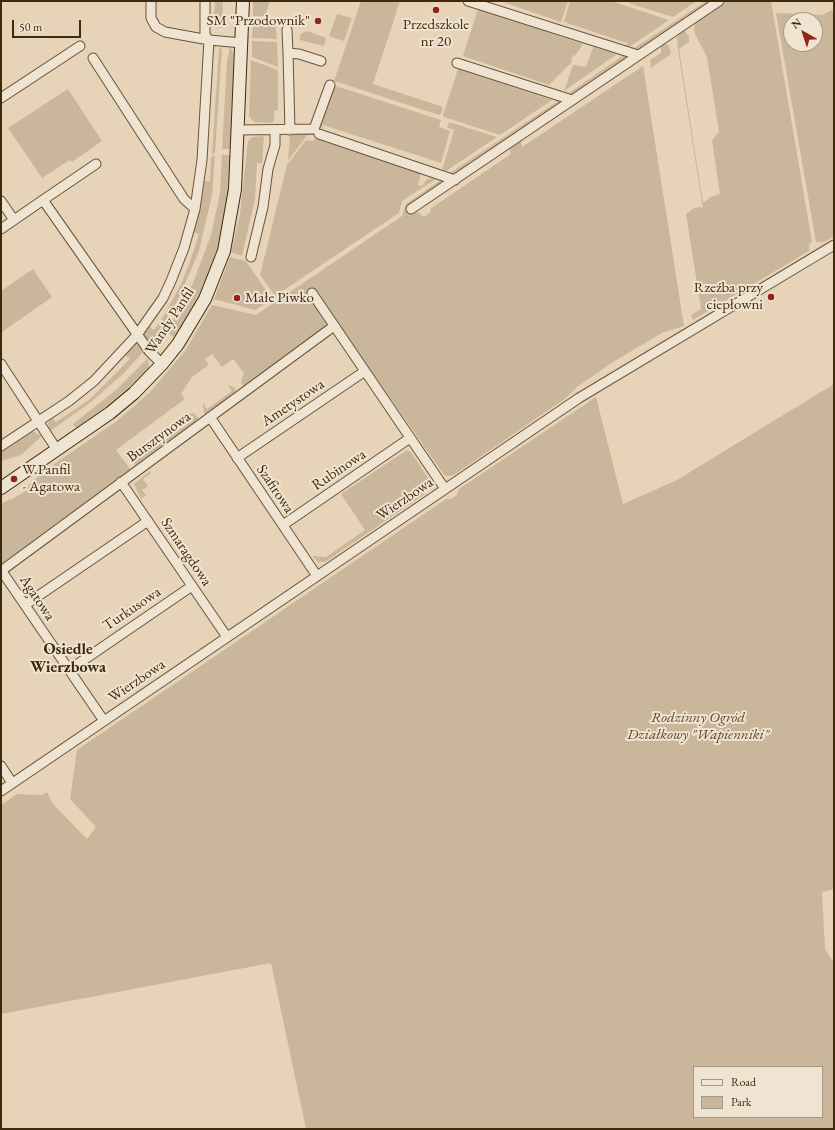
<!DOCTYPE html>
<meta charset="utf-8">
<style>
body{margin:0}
#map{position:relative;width:835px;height:1130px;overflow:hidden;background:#e7d4b8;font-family:"EB Garamond",serif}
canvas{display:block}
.frame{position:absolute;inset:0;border:2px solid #3e2a0c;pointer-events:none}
.legend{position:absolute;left:693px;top:1066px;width:130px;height:52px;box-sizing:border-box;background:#efe3d1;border:1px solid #a89982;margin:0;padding:5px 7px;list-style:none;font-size:12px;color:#3e2a0c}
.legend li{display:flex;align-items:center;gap:8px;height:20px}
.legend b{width:20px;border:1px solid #a89982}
.north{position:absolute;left:783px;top:12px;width:40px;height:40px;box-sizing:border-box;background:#efe3d1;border:1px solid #a89982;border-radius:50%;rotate:321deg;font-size:11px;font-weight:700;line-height:16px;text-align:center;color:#3e2a0c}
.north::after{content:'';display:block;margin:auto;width:14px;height:18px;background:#8f2418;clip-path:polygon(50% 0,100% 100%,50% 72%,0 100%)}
.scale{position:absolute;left:12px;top:20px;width:69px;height:18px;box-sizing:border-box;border:2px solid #3e2a0c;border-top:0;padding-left:5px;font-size:12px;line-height:14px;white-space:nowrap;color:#3e2a0c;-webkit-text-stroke:3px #efe3d1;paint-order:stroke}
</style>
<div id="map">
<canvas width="835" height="1130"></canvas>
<div class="frame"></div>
<ul class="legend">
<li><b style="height:5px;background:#efe3d1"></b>Road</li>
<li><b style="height:11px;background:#cab79b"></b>Park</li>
</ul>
<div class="north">N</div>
<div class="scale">50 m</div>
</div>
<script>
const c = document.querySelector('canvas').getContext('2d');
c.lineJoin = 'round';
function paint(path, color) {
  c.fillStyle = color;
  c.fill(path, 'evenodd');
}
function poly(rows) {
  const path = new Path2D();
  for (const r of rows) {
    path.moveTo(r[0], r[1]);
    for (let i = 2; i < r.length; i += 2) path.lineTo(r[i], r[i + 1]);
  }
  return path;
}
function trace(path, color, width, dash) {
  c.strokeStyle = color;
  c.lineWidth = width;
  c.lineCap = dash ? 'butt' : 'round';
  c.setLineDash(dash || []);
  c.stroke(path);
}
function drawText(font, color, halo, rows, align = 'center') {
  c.font = font + ' "EB Garamond",serif';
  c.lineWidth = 4;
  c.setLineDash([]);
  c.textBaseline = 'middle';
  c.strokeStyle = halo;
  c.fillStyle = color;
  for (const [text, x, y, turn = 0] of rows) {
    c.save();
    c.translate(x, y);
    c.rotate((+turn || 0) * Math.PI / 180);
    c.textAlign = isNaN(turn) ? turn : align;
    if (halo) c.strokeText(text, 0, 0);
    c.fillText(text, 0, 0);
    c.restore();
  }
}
const green = poly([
 [215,1,223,1,222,28,207,26,207,23,213,26],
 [253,1,270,1,265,16,253,16],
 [361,1,400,1,373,84,443,107,441,114,439,115,334,81],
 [500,1,568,1,561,22],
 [570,1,611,1,669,20,626,49,627,43,564,22],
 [637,1,697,1,673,17,628,3],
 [706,1,712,1,635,53,630,51],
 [727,1,771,1,812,242,809,244,809,251,693,320,691,315,701,309,686,214,694,208,703,207,702,203,678,50,677,37,683,30,689,36,689,42,679,49,703,203,711,197,720,194,712,140,719,132,707,57,695,34,694,28,695,22],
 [478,9,583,44,575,56,573,55,571,61,573,61,549,85,463,56],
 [832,10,834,16,834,236,824,242,816,242,776,13,822,15],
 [791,20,815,20,815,44,791,44],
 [337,14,352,18,344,41,329,36],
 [253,23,275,23,277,39,252,38],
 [307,31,326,38,324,46,300,40,300,34],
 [252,41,277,42,278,67,252,57],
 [664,43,669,46,671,54,651,68,650,60,661,53,661,45],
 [230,47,234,54,230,149,222,149,227,62],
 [593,47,617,54,564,91,573,65,586,67],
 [219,48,222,49,215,153,212,154],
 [624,55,629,57,571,96,566,95],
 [251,60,278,70,278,110,274,111,274,120,272,123,254,122,249,116],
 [643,66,684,326,662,333,613,362,577,387,566,398,454,475,446,476,442,472,315,290,326,323,324,328,245,386,243,386,241,382,244,373,233,359,222,367,212,354,205,359,209,365,192,377,181,394,185,399,116,450,130,469,129,471,1,568,1,504,10,499,11,500,27,490,27,487,44,471,117,421,150,392,185,351,212,305,256,315,402,216,406,204,442,179,445,181,407,207,411,214,418,212,424,217,431,212,430,209,511,154,509,148,521,140,522,147],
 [458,69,552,100,500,135,444,117,443,115],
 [333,85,441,120,439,127,450,131,441,163,323,125,321,129,320,124],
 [68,89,102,141,72,162,70,160,42,178,8,128],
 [558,101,561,103,455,174,450,173],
 [449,122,497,137,446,171,442,170,454,130,447,127],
 [290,134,308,134,288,161],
 [264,136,262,163,257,163,255,199,242,256,231,252,240,214,248,141,252,137],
 [316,139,421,173,418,185,422,186,427,179,439,177,402,201,399,213,275,296,260,275,287,165,306,140,312,141],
 [215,155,212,195,199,251,178,300,150,345,144,338,144,332,149,326,154,330,165,314,182,282,189,264,199,234,193,232,203,181,210,181,211,157],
 [222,155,230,155,228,198,220,243,203,287,193,307,174,337,166,332,193,283,211,235,220,193],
 [230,257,246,261,272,299,255,310,214,299],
 [33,269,52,297,2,332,1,291],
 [134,344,138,345,143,352,124,373,91,402,50,431,48,423,52,417,56,422,89,400,130,359,125,355],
 [148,358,149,368,135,382,104,408,76,428,73,424,116,390],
 [834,384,834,889,822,892,825,949,834,963,834,1129,306,1129,271,963,1,1014,1,805,17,794,42,795,47,792,52,803,87,839,96,827,70,799,77,750,446,499,451,499,457,495,459,489,596,397,623,504,677,480],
 [694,1067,822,1067,822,1117,694,1117],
 [228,385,234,387,236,392,206,415,204,414,203,403,207,409,232,391],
 [193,413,196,415,199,420,138,465,135,465,132,461,132,456,134,454,138,459,193,420,189,414],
 [32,431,42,436,21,455,1,461,1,451],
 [407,450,411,452,430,481,425,494,325,562,318,562,312,556,326,557,365,530,341,494],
 [150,471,151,473,143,479,148,486,142,490,146,495,141,499,134,484]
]);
const street = poly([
 [151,1,151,18,156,27,165,32,209,40],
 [205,1,205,35,209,40],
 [468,1,638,55],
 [287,30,288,53],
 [93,58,184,199,195,209],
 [457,63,572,100],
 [1,98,80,46],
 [239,130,314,129,330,85],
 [290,130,288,53,299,54,321,61],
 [319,134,455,180],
 [96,164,43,200,149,351,162,364],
 [1,201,14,220],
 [411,209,719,1],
 [1,229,43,200],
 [251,257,263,207,268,169,275,145,275,130],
 [312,293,445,489],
 [1,364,57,450],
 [210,417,317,576],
 [1,446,69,401,94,381,137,335,163,298,171,281,184,248,195,209,202,160,209,40,242,43],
 [237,458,365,371],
 [121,482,227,637],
 [283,525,410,438],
 [1,570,104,721],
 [1,571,334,326],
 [25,605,148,521],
 [69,670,192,586],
 [1,766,12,783],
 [1,791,579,398,834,245]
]);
const secondary = poly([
 [1,488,110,413,134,393,162,364,178,344,205,299,224,251,235,189,243,1]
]);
const markers = [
 [436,10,4,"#8f2418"],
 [318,21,4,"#8f2418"],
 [771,297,4,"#8f2418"],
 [237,298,4,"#8f2418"],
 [14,479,4,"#8f2418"]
];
const poiNames = [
 ["SM \"Przodownik\"",310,21],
 ["Przedszkole",436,25,"center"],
 ["nr 20",436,42,"center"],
 ["Rzeźba przy",763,288],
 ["ciepłowni",763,305],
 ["Małe Piwko",245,298,"left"],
 ["W.Panfil",22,470,"left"],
 ["- Agatowa",22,487,"left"]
];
const streetNames = [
 ["Wandy Panfil",170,321,-57],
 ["Ametystowa",293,403,-34],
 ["Bursztynowa",159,437,-36],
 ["Rubinowa",339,470,-34],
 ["Szafirowa",275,489,56],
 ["Wierzbowa",405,499,-34],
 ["Szmaragdowa",186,552,56],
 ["Agatowa",37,598,56],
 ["Turkusowa",132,609,-34],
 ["Wierzbowa",137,681,-34]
];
const parkNames = [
 ["Rodzinny Ogród",698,718],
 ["Działkowy \"Wapienniki\"",698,735]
];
const neighbourhoodNames = [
 ["Osiedle",68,650],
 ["Wierzbowa",68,668]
];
paint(green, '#cab79b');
trace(street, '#685437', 11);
trace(secondary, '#3e2a0c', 14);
trace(street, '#efe3d1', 9);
trace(secondary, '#efe3d1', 12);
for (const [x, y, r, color] of markers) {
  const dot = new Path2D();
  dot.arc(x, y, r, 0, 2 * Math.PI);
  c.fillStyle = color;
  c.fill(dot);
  trace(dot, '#efe3d1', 1.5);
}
drawText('15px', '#3e2a0c', '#efe3d1', poiNames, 'right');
drawText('15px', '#3e2a0c', '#efe3d1', streetNames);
drawText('italic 15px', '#5a4629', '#efe3d1', parkNames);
drawText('bold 16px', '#3e2a0c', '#efe3d1', neighbourhoodNames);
</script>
